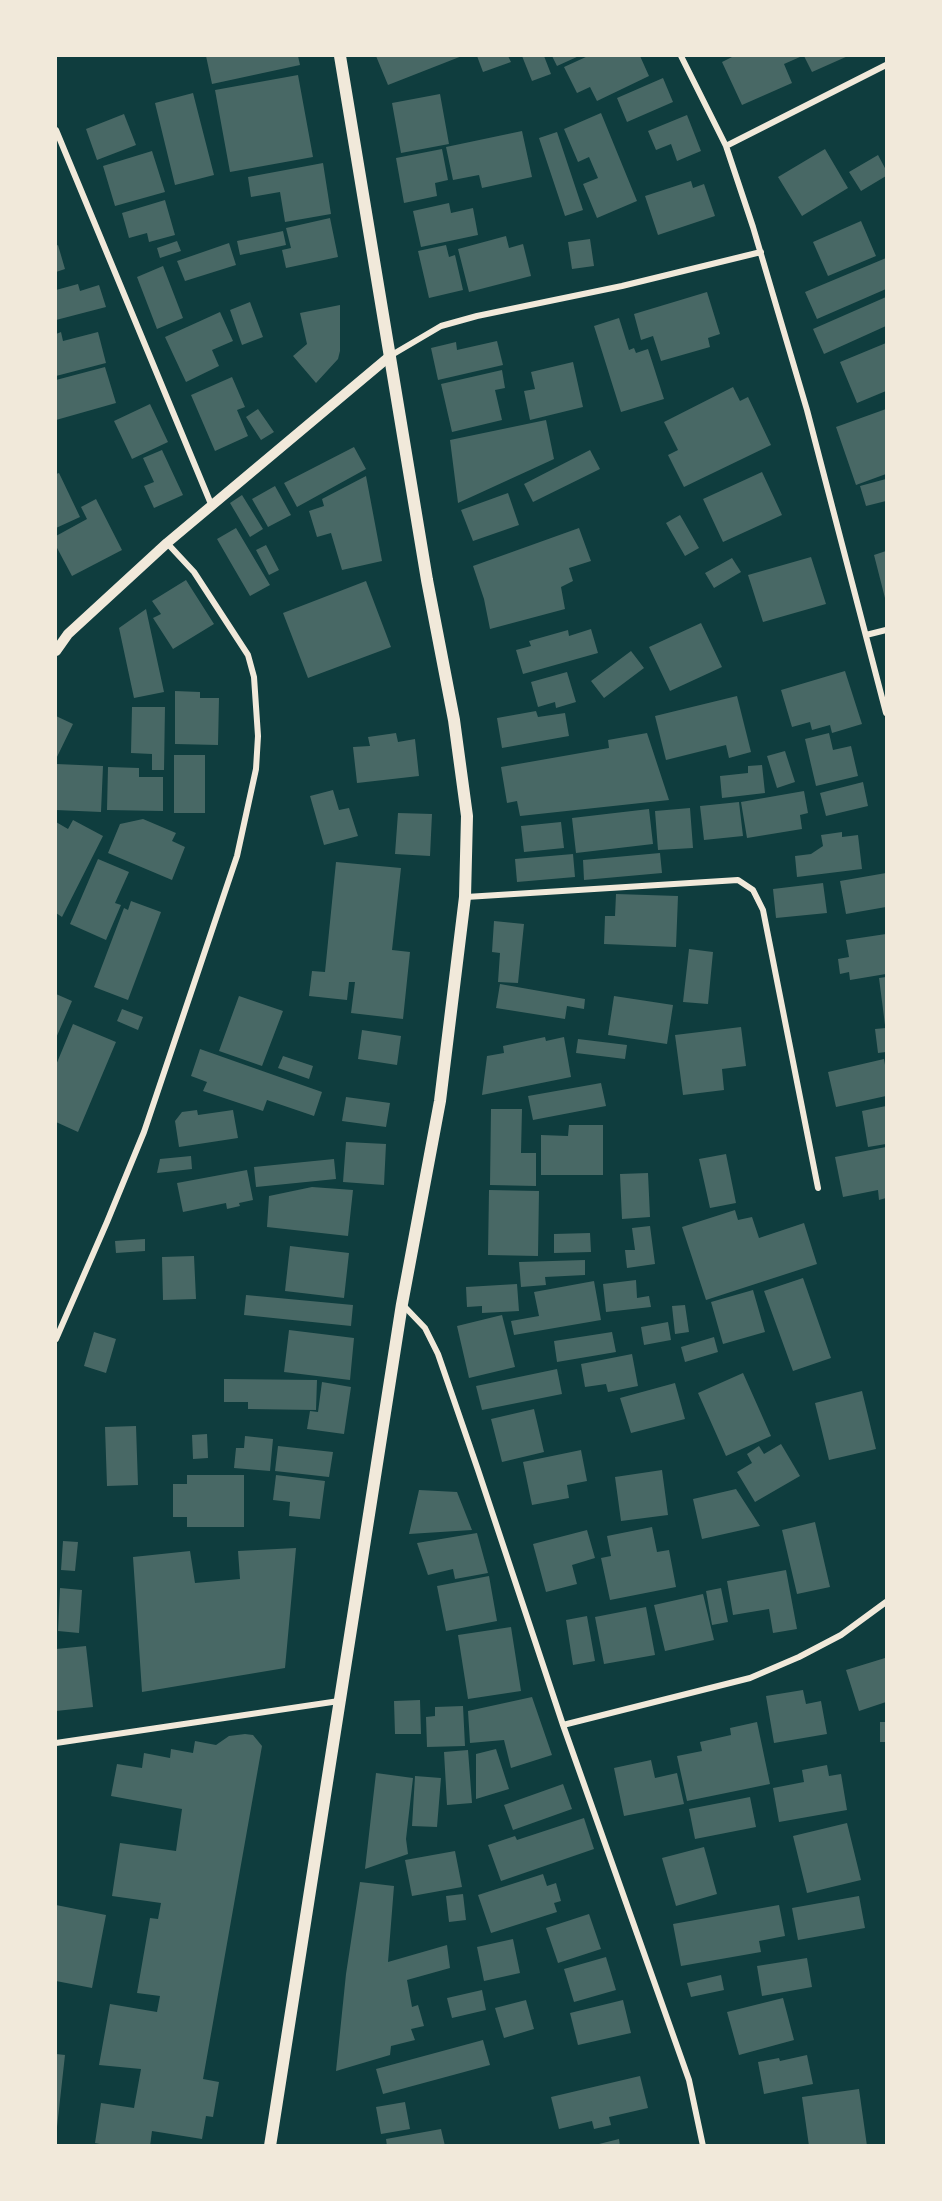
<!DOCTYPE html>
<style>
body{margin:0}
#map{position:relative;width:942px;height:2201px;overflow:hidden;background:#0f3d3e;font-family:"Golos Text",sans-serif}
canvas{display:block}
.frame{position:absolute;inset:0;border:57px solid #f1e9da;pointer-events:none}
</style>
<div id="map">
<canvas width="942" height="2201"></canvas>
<div class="frame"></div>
</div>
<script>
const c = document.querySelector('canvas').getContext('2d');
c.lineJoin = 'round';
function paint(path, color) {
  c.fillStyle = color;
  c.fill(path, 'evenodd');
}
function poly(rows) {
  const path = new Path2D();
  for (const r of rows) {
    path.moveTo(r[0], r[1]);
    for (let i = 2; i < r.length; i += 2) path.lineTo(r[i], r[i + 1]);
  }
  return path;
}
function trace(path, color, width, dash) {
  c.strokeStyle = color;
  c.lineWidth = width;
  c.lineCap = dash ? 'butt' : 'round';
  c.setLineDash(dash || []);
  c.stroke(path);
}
const building = poly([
 [206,56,298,56,300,65,212,84],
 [376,56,462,56,388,85],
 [477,56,508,56,511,62,483,72],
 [522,56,544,56,551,74,532,81],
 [552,56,579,56,557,66],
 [588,56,640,56,649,76,597,101,590,87,577,93,564,67],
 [734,56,799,56,800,57,784,64,792,83,742,105,722,62],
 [804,56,848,56,812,72],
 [298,75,313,157,230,172,215,90],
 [663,78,673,102,627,122,617,98],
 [193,93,214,175,175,185,155,103],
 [440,94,449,144,401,153,392,103],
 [601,113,637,201,597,218,583,184,598,178,589,157,578,162,564,129],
 [124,114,136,145,97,160,86,129],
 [687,115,701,151,677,161,671,144,656,150,648,131],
 [522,131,532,177,482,188,479,175,453,180,446,147],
 [557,132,583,210,565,216,539,138],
 [442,149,448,180,435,183,437,196,404,203,396,158],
 [825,149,848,188,802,216,778,177],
 [152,151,165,192,115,206,103,166],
 [878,155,886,170,886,176,861,191,849,172],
 [323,163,331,214,285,222,280,192,251,197,248,177],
 [691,181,693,188,704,184,715,216,658,235,645,196],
 [165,200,175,235,149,242,147,233,129,238,122,213],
 [449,203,451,213,473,208,478,235,421,247,413,211],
 [330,218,338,257,286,268,282,250,291,248,286,228],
 [861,221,876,256,828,276,813,242],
 [283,231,286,245,240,255,237,241],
 [506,236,509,248,523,244,531,276,469,292,458,249],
 [590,239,594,266,572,269,568,242],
 [177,241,181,251,160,258,157,248],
 [229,243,236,265,185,281,177,261],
 [58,245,65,269,56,272,56,246],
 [446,245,449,257,455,255,463,290,429,298,418,251],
 [886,258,886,289,817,319,805,292],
 [163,266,183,318,157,329,137,277],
 [78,284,80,291,99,285,106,307,56,320,56,290],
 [707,292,720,334,708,338,710,347,661,361,653,336,641,340,634,314],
 [886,297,886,326,824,354,813,329],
 [250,302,263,337,242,345,230,310],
 [340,305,340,351,338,359,316,383,293,356,307,344,300,313],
 [220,312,233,341,212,350,219,366,186,382,165,337],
 [619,318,629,350,634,348,636,353,648,349,664,399,621,412,594,326],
 [61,332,63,341,98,332,106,363,56,376,56,334],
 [497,341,503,365,438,380,431,348,456,342,457,350],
 [886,343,886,391,857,403,840,362],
 [573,362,583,407,530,420,524,391,535,389,531,372],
 [105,367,116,403,56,420,56,380],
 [502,370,505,388,495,390,502,420,452,432,441,384],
 [232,377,245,407,237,410,248,436,215,451,191,395],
 [733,387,740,401,748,397,771,445,684,487,668,455,678,450,664,422],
 [150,404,168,442,132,459,114,421],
 [258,409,274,432,261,440,246,417],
 [886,409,886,474,856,485,836,427],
 [546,420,554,459,458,503,450,440],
 [354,447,366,469,297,507,284,483],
 [162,450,183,495,154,508,144,486,154,482,143,458],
 [590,450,600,469,533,502,524,484],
 [762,472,782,515,723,542,703,499],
 [59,473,80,517,56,528,56,474],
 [366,476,382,561,342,570,331,533,317,537,309,511,324,506,322,499],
 [886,479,886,501,866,506,860,486],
 [275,486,291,515,268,527,252,499],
 [508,493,519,525,473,541,461,510],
 [242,495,263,529,250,537,230,503],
 [96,499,122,550,72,576,56,546,56,536,87,519,81,507],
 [680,515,699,548,685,556,666,523],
 [236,528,270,585,250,596,217,539],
 [579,528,591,561,569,568,573,581,561,587,565,609,490,629,484,599,473,566],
 [266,545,279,570,269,575,256,550],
 [886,551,886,602,874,555],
 [811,557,826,604,763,622,748,575],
 [732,558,741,572,714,588,705,573],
 [186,580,214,624,173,649,153,618,161,614,152,601],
 [366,581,391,647,308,678,283,613],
 [146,609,164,692,134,698,119,628],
 [701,623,722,667,670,691,649,647],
 [591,629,598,653,523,674,516,650,531,646,529,641,568,630,569,636],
 [631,651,644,668,604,698,591,681],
 [845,671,862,724,832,733,830,725,812,730,810,722,792,727,781,690],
 [567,672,576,702,556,708,555,702,538,707,531,682],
 [175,691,200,692,200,698,219,698,218,745,175,744],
 [737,696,751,752,729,758,726,745,666,760,655,716],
 [132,707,165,707,164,770,152,770,152,754,131,753],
 [536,711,538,717,565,713,569,736,502,748,497,718],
 [56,716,73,724,56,759],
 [396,733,398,742,415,739,419,776,357,783,353,747,370,746,368,737],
 [647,733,669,800,520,816,517,801,507,803,501,767,609,748,608,740],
 [829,733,833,750,851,746,858,776,816,786,805,739],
 [785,751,795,782,777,788,767,756],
 [174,755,205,755,205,813,174,813],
 [56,764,103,766,101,812,56,810],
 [762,765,765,793,722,798,720,776,748,773,748,766],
 [108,767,139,768,139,777,163,777,163,811,107,810],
 [863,782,868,806,826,816,820,793],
 [333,790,339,810,349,808,358,836,324,845,310,796],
 [804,791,808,813,800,815,802,829,747,838,741,802],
 [739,802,743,836,704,840,700,806],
 [690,808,693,848,658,850,655,811],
 [649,809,653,844,576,853,572,818],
 [398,813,432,814,430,856,395,854],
 [143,819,176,833,172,841,185,847,172,880,108,853,120,824],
 [73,820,103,836,62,917,56,913,56,822,68,829],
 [561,822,564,848,524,852,521,826],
 [842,832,842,837,858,835,862,869,797,877,795,856,811,854,823,846,821,835],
 [660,853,662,873,584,880,583,860],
 [573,854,575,877,517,882,515,859],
 [98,859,129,872,115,903,121,905,106,940,70,924],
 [336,862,401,868,392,950,410,952,403,1019,351,1013,355,982,349,982,347,1000,309,996,312,971,325,972],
 [886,873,886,907,846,914,840,881],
 [823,883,827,913,776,918,773,889],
 [616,894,678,896,676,947,604,944,605,916,615,916],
 [131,901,161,912,128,1000,94,987,124,908,128,910],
 [494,921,524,924,518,983,498,982,500,953,492,952],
 [886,934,886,974,850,980,849,972,840,974,838,959,849,957,846,940],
 [689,949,713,952,708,1004,683,1002],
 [886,977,886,1025,885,1025,879,978],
 [500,984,585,999,584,1009,567,1006,565,1019,496,1008],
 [56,994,72,1001,56,1038],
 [239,996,283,1011,262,1066,219,1051],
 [614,996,673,1005,667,1044,608,1035],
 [122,1009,143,1017,138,1030,117,1021],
 [73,1024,116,1042,78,1132,56,1122,56,1065],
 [741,1027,746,1066,722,1069,724,1090,683,1095,675,1035],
 [886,1028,886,1052,878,1053,875,1029],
 [362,1030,401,1036,397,1065,358,1059],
 [545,1037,546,1041,564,1037,571,1077,482,1095,487,1056,504,1053,503,1046],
 [578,1039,627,1045,625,1059,576,1053],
 [200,1049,322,1092,314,1116,267,1100,263,1111,203,1091,207,1082,191,1076],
 [283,1056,313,1066,309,1079,278,1068],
 [884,1059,886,1071,886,1096,836,1107,828,1072],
 [601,1083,606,1106,533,1120,528,1096],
 [346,1097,390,1103,386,1127,342,1121],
 [886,1106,886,1144,868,1147,862,1111],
 [491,1109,522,1109,521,1153,536,1153,536,1186,490,1185],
 [197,1110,198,1115,233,1110,238,1138,179,1147,175,1121,182,1112],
 [569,1125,603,1125,603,1175,541,1175,541,1135,568,1136],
 [346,1142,386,1144,384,1185,343,1182],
 [886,1147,886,1198,879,1200,878,1190,843,1197,835,1157],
 [726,1154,736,1203,710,1208,699,1159],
 [191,1156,192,1169,157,1173,160,1159],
 [334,1159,336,1179,256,1187,254,1167],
 [247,1170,253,1200,239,1203,240,1206,227,1209,226,1203,183,1212,177,1183],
 [648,1173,650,1217,622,1219,620,1174],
 [312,1187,353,1190,348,1236,267,1227,269,1196],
 [489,1190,539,1191,538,1256,488,1255],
 [735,1210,738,1220,752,1217,759,1238,804,1223,817,1264,706,1300,682,1227],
 [650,1226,655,1264,627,1268,625,1250,635,1250,632,1228],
 [590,1233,591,1252,554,1253,554,1234],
 [145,1239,145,1251,116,1253,115,1241],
 [290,1246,349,1253,344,1298,285,1291],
 [194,1256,196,1299,163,1300,162,1257],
 [585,1260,585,1275,545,1277,546,1285,521,1287,519,1262],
 [803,1278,831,1358,793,1371,764,1291],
 [636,1280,637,1298,649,1296,651,1307,606,1312,603,1284],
 [594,1281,601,1320,514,1335,511,1321,539,1316,534,1292],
 [517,1284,519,1311,482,1313,482,1306,467,1307,466,1287],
 [753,1290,765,1332,723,1344,711,1302],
 [246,1295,353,1305,351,1326,244,1315],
 [685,1305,689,1332,675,1334,672,1306],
 [502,1315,515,1367,469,1378,457,1326],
 [668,1322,671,1340,644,1345,641,1327],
 [289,1330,354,1338,350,1380,284,1372],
 [94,1332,116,1339,106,1373,84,1366],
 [612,1332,616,1352,557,1362,554,1341],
 [714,1337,718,1352,685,1362,681,1347],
 [632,1354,638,1386,608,1392,606,1384,585,1387,581,1364],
 [557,1369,562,1394,482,1410,476,1386],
 [743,1373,771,1436,726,1456,698,1393],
 [224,1379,317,1380,316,1410,248,1409,248,1402,224,1402],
 [322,1382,351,1387,344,1434,307,1429,310,1411,318,1412],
 [675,1383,685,1419,631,1433,620,1398],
 [862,1391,876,1449,829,1460,815,1403],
 [534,1409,544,1452,502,1462,491,1419],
 [136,1426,138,1485,107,1486,105,1427],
 [207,1434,208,1458,193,1459,192,1435],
 [245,1436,273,1439,270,1471,234,1468,236,1448,244,1448],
 [781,1444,800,1476,755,1502,737,1472,752,1463,747,1454,759,1446,764,1454],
 [278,1446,333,1452,329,1477,275,1471],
 [581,1450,587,1481,567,1485,569,1498,532,1505,523,1462],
 [662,1470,668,1515,621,1521,615,1477],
 [187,1475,244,1475,244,1527,187,1527,187,1517,173,1517,173,1484,187,1484],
 [276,1475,325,1481,320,1519,289,1516,290,1502,273,1500],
 [736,1489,760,1526,702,1539,693,1499],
 [419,1490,457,1492,472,1530,409,1534],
 [815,1522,830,1587,797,1594,782,1530],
 [652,1527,657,1552,669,1550,676,1587,610,1600,601,1558,611,1556,607,1536],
 [587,1530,595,1558,572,1565,577,1584,546,1592,533,1544],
 [477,1533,488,1573,455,1579,453,1569,428,1575,417,1543],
 [63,1541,78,1542,75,1571,61,1570],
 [296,1548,285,1668,142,1692,133,1557,190,1551,195,1583,240,1579,238,1551],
 [786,1570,797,1629,773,1633,769,1609,733,1615,727,1581],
 [489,1576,497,1621,446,1631,437,1586],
 [60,1588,82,1590,79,1633,58,1631],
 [721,1588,728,1622,712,1625,706,1591],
 [703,1594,714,1640,665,1651,654,1605],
 [646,1607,655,1655,604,1664,595,1617],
 [587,1616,595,1661,573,1665,566,1620],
 [511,1627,521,1691,468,1699,458,1635],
 [86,1646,93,1707,56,1711,56,1649],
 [885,1658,886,1702,859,1711,846,1670],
 [803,1690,806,1704,821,1701,827,1734,774,1743,766,1696],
 [532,1697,552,1755,511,1768,504,1740,470,1743,468,1711],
 [420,1700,421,1734,395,1734,394,1701],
 [463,1706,465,1746,427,1747,426,1717,435,1716,435,1707],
 [757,1722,770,1784,687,1801,677,1756,702,1751,700,1742,731,1735,730,1728],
 [880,1722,886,1722,886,1742,880,1742],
 [245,1734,253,1735,262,1746,203,2079,219,2082,213,2117,206,2116,202,2139,152,2131,150,2146,110,2146,95,2143,101,2103,134,2108,141,2069,99,2065,110,2004,157,2012,160,1996,137,1993,150,1918,158,1919,161,1903,112,1896,120,1843,176,1851,182,1809,111,1796,117,1764,142,1768,144,1753,170,1758,171,1749,193,1753,195,1741,216,1745,229,1736],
 [496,1749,509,1789,476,1799,476,1754],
 [468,1750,472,1803,447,1805,444,1752],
 [651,1760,655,1778,677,1773,684,1804,624,1816,614,1768],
 [827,1765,829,1776,841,1774,847,1810,779,1822,773,1788,804,1782,802,1770],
 [376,1773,413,1778,406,1839,408,1854,365,1869],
 [415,1776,441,1778,437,1827,412,1826],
 [563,1784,572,1809,513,1830,504,1805],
 [750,1797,756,1827,695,1839,689,1809],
 [584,1818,594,1849,501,1881,488,1845,515,1836,517,1840],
 [847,1823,861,1880,807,1893,793,1836],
 [704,1847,717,1894,676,1906,662,1858],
 [455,1851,462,1887,412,1896,405,1860],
 [543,1874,547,1886,556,1883,561,1901,554,1903,557,1912,491,1933,478,1895],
 [360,1882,394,1886,388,1962,447,1945,450,1968,407,1980,412,2007,418,2005,424,2026,411,2029,415,2040,391,2046,390,2055,336,2071,346,1974],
 [463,1894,466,1920,449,1922,446,1896],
 [859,1896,865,1928,798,1940,792,1908],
 [56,1905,106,1915,92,1988,56,1981],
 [779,1905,785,1936,759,1941,761,1952,681,1966,673,1924],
 [589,1914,601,1949,558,1963,546,1928],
 [513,1939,520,1973,484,1981,477,1947],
 [606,1957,616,1990,574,2002,564,1969],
 [807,1958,812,1987,762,1996,757,1966],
 [721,1975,724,1990,691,1997,687,1983],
 [482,1990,486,2010,452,2018,447,1998],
 [783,1998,794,2040,739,2055,727,2012],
 [526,2000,534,2029,504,2038,495,2008],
 [623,2000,631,2033,578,2045,570,2013],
 [483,2040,490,2065,383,2094,376,2069],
 [56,2054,65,2055,57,2127,56,2127],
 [807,2055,813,2084,764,2094,758,2062,779,2058,780,2061],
 [640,2076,648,2108,609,2117,611,2125,594,2129,592,2121,559,2129,551,2097],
 [859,2089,867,2146,809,2146,802,2097],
 [405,2102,410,2129,381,2134,376,2107],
 [441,2129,445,2146,387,2146,386,2139],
 [619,2139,620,2146,596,2146,595,2145]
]);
const minor = poly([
 [681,56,726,146,753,227,807,410,886,713],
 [56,130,211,504],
 [726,146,886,65],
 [390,356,441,326,477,316,622,286,761,252],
 [866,635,886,630],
 [466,897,738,880,753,890,763,910,818,1188],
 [403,1305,425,1328,438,1354,478,1470,563,1725,689,2080,703,2146],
 [56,1339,107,1222,144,1132,237,856,256,769,258,736,254,677,248,655,194,572,167,543],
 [563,1725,750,1678,799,1657,841,1635,886,1602],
 [56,1743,339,1701]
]);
const tertiary = poly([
 [56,651,68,634,167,543,390,356]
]);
const secondary = poly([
 [270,2146,402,1304,440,1101,465,897,467,816,454,720,427,580,340,56]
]);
paint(building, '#486865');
trace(minor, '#f1e9da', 6);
trace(tertiary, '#f1e9da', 10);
trace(secondary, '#f1e9da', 12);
</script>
